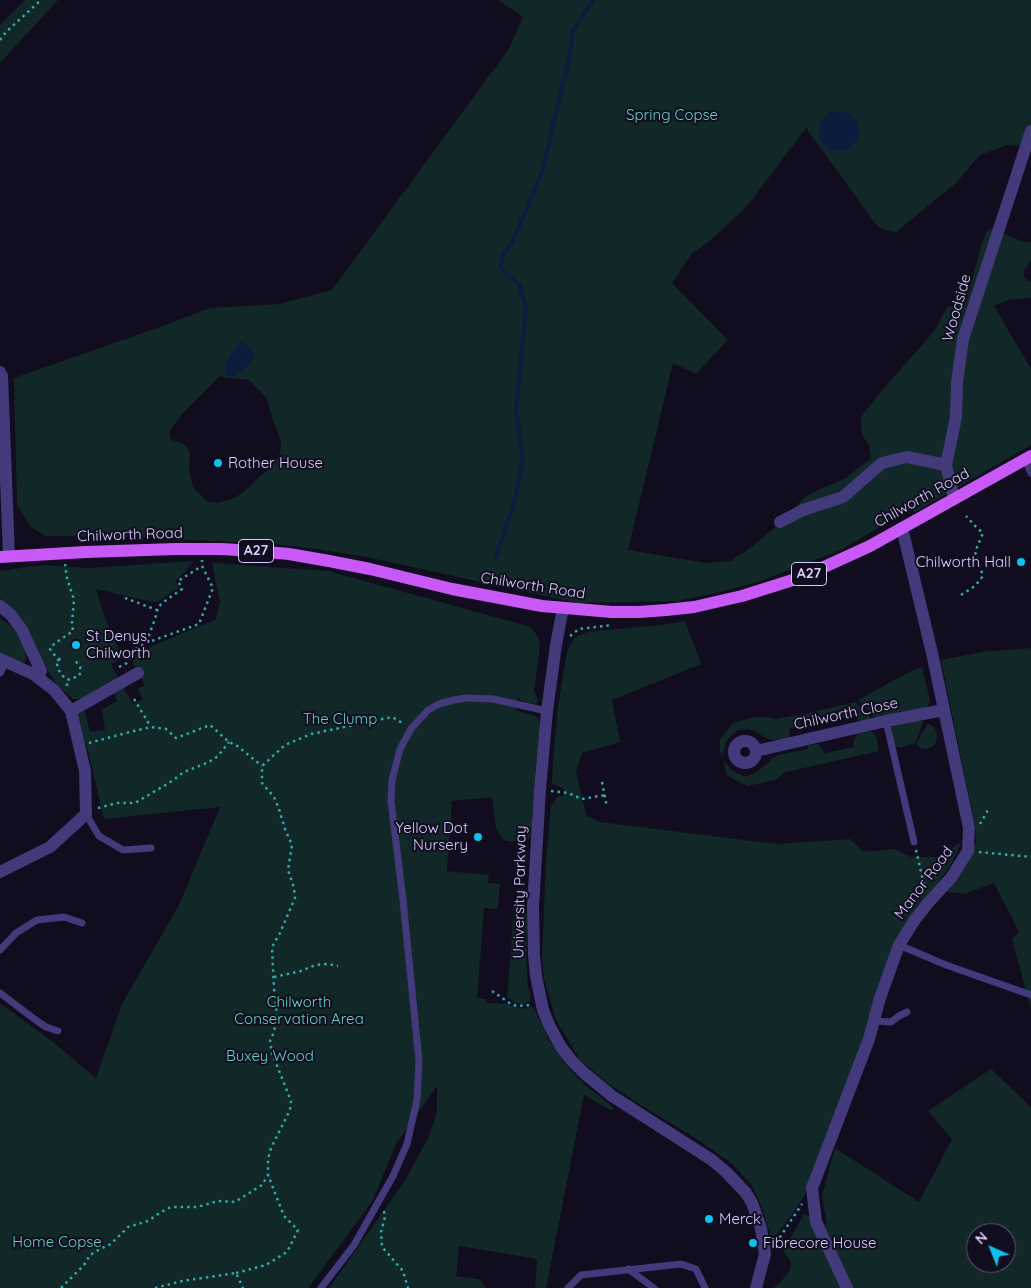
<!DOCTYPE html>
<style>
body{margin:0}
#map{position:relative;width:1031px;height:1288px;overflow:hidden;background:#110d1e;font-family:Quicksand,sans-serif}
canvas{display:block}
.north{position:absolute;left:966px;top:1223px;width:50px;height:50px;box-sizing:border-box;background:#110d1e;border:1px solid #605a77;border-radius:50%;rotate:316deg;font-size:14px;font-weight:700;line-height:20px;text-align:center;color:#d6cdfd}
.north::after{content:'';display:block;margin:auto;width:18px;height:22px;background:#0cc1ea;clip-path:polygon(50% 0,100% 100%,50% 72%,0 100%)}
</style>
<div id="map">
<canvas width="1031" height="1288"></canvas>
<div class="north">N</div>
</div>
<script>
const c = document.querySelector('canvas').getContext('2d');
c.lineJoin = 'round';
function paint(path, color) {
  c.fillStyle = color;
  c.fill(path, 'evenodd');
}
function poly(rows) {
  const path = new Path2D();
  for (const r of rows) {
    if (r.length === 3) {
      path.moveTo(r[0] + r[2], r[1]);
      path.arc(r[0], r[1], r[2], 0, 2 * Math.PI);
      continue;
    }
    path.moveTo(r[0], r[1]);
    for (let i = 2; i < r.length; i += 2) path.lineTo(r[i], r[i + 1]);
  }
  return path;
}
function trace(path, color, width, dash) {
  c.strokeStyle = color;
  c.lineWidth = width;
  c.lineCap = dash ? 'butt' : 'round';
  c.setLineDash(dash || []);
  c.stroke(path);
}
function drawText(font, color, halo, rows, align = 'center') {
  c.font = font + ' Quicksand,sans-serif';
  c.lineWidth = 4;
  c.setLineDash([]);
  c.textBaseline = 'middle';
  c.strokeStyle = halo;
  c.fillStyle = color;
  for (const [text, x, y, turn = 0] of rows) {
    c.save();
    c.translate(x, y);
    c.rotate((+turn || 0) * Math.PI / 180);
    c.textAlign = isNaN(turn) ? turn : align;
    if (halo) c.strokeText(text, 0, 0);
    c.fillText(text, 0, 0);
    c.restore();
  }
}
const green = poly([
 [25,0,58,0,0,63,0,25],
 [498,0,1031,0,1031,146,1007,145,980,155,956,183,895,233,878,227,806,128,748,205,720,232,702,247,692,253,672,283,728,340,696,374,673,363,628,550,706,563,730,561,745,552,774,528,807,495,846,478,871,458,869,445,862,435,861,425,861,418,866,410,879,394,935,330,947,307,966,303,982,242,986,233,990,228,1024,242,1031,242,1031,260,1024,270,1024,276,1028,281,1031,282,1031,298,1009,300,994,306,1031,369,1031,445,915,512,910,506,878,528,841,550,758,582,716,593,678,601,577,603,362,556,309,548,274,544,133,537,45,536,30,526,17,505,14,378,163,326,210,308,279,304,332,290,508,50,523,17],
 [220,376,227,378,249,380,267,398,272,417,281,442,280,453,275,462,269,469,259,477,244,492,234,498,218,503,208,502,193,487,189,470,190,452,187,447,181,443,174,441,170,438,170,431,182,414],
 [193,561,185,572,175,580,179,588,157,602,152,602,96,589,105,618,123,658,111,664,118,678,84,698,79,699,73,699,58,686,0,598,0,571,43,565,88,568],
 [212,563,328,571,528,626,534,631,539,639,540,646,539,654,534,691,538,700,537,703,535,704,526,703,518,698,516,710,534,716,538,718,540,722,533,799,532,829,531,834,529,839,525,842,506,841,502,838,496,828,492,797,452,801,447,871,489,875,488,883,500,884,498,906,497,909,484,908,477,998,486,999,487,1003,507,1004,523,1009,531,1007,534,1008,548,1038,565,1064,585,1085,613,1107,612,1111,584,1095,546,1288,535,1288,537,1259,459,1246,456,1276,479,1279,486,1288,329,1288,404,1182,427,1140,434,1122,437,1110,437,1086,396,1144,372,1202,308,1288,0,1288,0,1003,53,1042,96,1078,122,1004,179,905,220,807,104,819,88,751,80,730,76,715,84,708,90,732,105,730,102,709,117,701,114,694,124,688,133,704,143,699,138,689,145,685,132,661,133,656,136,653,216,619,220,602],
 [0,618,10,625,19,636,26,652,26,661,22,663,0,654],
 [685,621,701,664,612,700,620,742,582,753,576,772,586,815,600,822,776,844,850,839,863,852,895,849,911,857,940,857,961,842,952,863,939,882,923,901,868,1026,810,1185,796,1209,772,1241,761,1205,751,1184,731,1163,695,1138,636,1102,606,1082,580,1060,556,1020,544,979,542,956,546,859,551,806,558,796,563,796,564,789,552,783,552,777,557,713,567,651,573,640,576,637,587,632,662,625],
 [1031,648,1031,1009,1012,939,1019,932,994,883,964,894,947,892,976,843,976,831,941,660,982,652],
 [922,667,929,696,930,701,928,706,925,709,878,721,858,700,911,671],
 [855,702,873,720,863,725,854,715,807,725,804,714],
 [798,715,801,725,790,728,789,737,783,740,768,739,754,731,748,729,738,730,735,732,726,742,722,757,720,751,720,739,733,723,754,717,765,717,775,719],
 [916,721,922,721,923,723,915,743,903,747,896,747,893,743,890,728,893,726],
 [928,723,935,728,937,737,936,742,933,746,926,749,921,748,916,744],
 [868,731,872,732,876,735,879,751,786,772,775,780,748,786,731,778,727,775,725,769,723,760,733,771,744,776,751,775,758,771,773,758,778,755,808,749,808,745,818,744,822,749,824,753,854,747,854,740,856,736,860,733],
 [514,910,525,911,527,916,526,957,528,986,531,998,530,1001,527,1003,524,1004,515,1003,507,997],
 [991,1069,1031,1107,1031,1288,773,1288,779,1284,790,1270,791,1263,789,1259,783,1251,804,1214,827,1225,822,1196,835,1148,919,1202,952,1139,928,1111],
 [976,1233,1006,1233,1006,1263,976,1263]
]);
const water = poly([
 [839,131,20],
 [241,342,246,345,252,351,255,357,254,360,244,369,232,376,229,377,225,373,226,364,238,343]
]);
const stream = poly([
 [496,557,515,500,523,460,516,410,526,309,520,286,500,268,503,255,513,241,542,172,569,59,573,31,593,0]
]);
const path = poly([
 [0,40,6,32,41,0],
 [961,595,975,586,983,576,975,552,983,533,977,528,966,516],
 [125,598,157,610],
 [570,636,579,629,612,625],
 [146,643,199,624,213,588,202,566,202,560],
 [60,658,57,664,58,669,61,674,67,680],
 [59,661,50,649,54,644,73,631,72,623,74,600,67,578,65,564],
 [119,667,127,663,132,651,146,643,155,619,158,607,165,601,182,589,178,581,202,566],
 [67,686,67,680,79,676,81,671,80,667,75,660],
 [134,699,151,727],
 [89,743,126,733,151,727,166,729,176,738,210,725,229,742,236,745,262,766],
 [602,782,607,807],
 [551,791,568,793,582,799,605,795],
 [98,808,117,803,135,803,169,783,184,772,209,762,218,756,229,742],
 [980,824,988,810],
 [916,850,925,889],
 [979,852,1031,857],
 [274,977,301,971,315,965,328,964,338,966],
 [492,991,511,1004,517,1006,531,1005],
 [384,1211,385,1217,381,1232,382,1247,403,1271,408,1288],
 [776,1243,802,1204],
 [236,1273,266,1265,287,1252,298,1230,284,1216,268,1175],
 [61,1288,84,1265,90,1255,100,1249,111,1244,128,1227,148,1221,161,1212,171,1207,197,1207,218,1201,235,1202,262,1185,268,1175,268,1159,271,1148,290,1110,291,1101,272,1053,270,1041,274,1032,277,1015,274,988,272,947,280,933,295,898,294,888,288,870,292,845,285,829,279,809,274,797,262,783,262,766,285,745,311,734,392,717,404,724],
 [155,1288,182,1281,236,1273,243,1288]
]);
const service = poly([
 [1025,460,1031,473],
 [0,673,6,662],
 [886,721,914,842],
 [86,814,99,836,123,850,151,848],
 [899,945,946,965,1031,995],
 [0,950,16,933,37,920,64,917,82,923],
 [0,993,37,1021,46,1027,58,1031],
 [874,1021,891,1022,899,1016,907,1012],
 [628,1269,654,1288],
 [321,1288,354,1245,393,1176,407,1144,417,1100,419,1061,403,900,391,801,392,780,400,749,411,729,428,710,439,704,454,700,466,698,493,699,547,711],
 [568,1288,581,1275,681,1264,696,1269,705,1288]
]);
const minor = poly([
 [0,372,2,376,9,556],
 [954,499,946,465,956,417,957,382,963,339,1031,131],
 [780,522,803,510,843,497,882,463,907,457,946,465],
 [0,606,11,615,22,630,41,671,38,678],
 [563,608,556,645,547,711,540,789,533,907,534,955,536,976,543,1010,549,1025,561,1047,571,1060,584,1073,612,1096,712,1160,726,1172,746,1193,752,1203,761,1228,765,1254,756,1288],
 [0,659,33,674,54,690,71,711,85,771,86,814,50,847,0,872],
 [71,711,138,673],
 [745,752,11],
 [756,751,886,721,944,710],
 [847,1288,816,1222,812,1188,869,1039,880,998,899,945,914,921,928,903,951,878,968,851,969,828,932,653,902,528]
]);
const primary = poly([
 [0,557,86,552,176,549,221,549,255,551,289,554,329,561,370,569,452,589,542,606,612,612,639,612,666,610,694,607,742,596,796,579,824,567,870,546,1031,456]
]);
const markers = [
 [218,463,5,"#0cc1ea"],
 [1021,562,5,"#0cc1ea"],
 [76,645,5,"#0cc1ea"],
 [478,837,5,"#0cc1ea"],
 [709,1219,5,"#0cc1ea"],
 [753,1243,5,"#0cc1ea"]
];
const shields = [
 [256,551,35],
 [809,574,35]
];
const shieldNames = [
 ["A27",256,551],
 ["A27",809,574]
];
const parkNames = [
 ["Spring Copse",672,115],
 ["The Clump",340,719],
 ["Chilworth",299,1002],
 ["Conservation Area",299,1019],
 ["Buxey Wood",270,1056],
 ["Home Copse",57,1242]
];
const streetNames = [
 ["Woodside",957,308,-74],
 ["Chilworth Road",922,498,-29],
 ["Chilworth Road",130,535,-2],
 ["Chilworth Road",533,586,9],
 ["Chilworth Close",846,714,-12],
 ["Manor Road",924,883,-53],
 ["University Parkway",520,892,-89]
];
const poiNames = [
 ["Rother House",228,463],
 ["Chilworth Hall",1011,562,"right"],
 ["St Denys,",86,636],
 ["Chilworth",86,653],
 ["Yellow Dot",468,828,"right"],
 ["Nursery",468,845,"right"],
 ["Merck",719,1219],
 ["Fibrecore House",763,1243]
];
paint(green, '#112728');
paint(water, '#0d1b3d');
trace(stream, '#0d1b3d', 4);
trace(path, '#33a8aa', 2.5, [2.5, 4]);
trace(service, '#423a7b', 7);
trace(minor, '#423a7b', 12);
trace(primary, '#c959f7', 12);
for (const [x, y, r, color] of markers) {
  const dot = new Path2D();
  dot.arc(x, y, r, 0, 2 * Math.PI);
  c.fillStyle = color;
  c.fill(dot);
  trace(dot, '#110d1e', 2);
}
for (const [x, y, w] of shields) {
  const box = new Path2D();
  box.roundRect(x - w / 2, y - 11.5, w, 23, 4);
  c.fillStyle = '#110d1e';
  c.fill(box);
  trace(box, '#d6cdfd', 1);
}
drawText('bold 14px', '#d6cdfd', null, shieldNames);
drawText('15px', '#5dd8c3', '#110d1e', parkNames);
drawText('15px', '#d6cdfd', '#110d1e', streetNames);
drawText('15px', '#d6cdfd', '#110d1e', poiNames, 'left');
</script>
